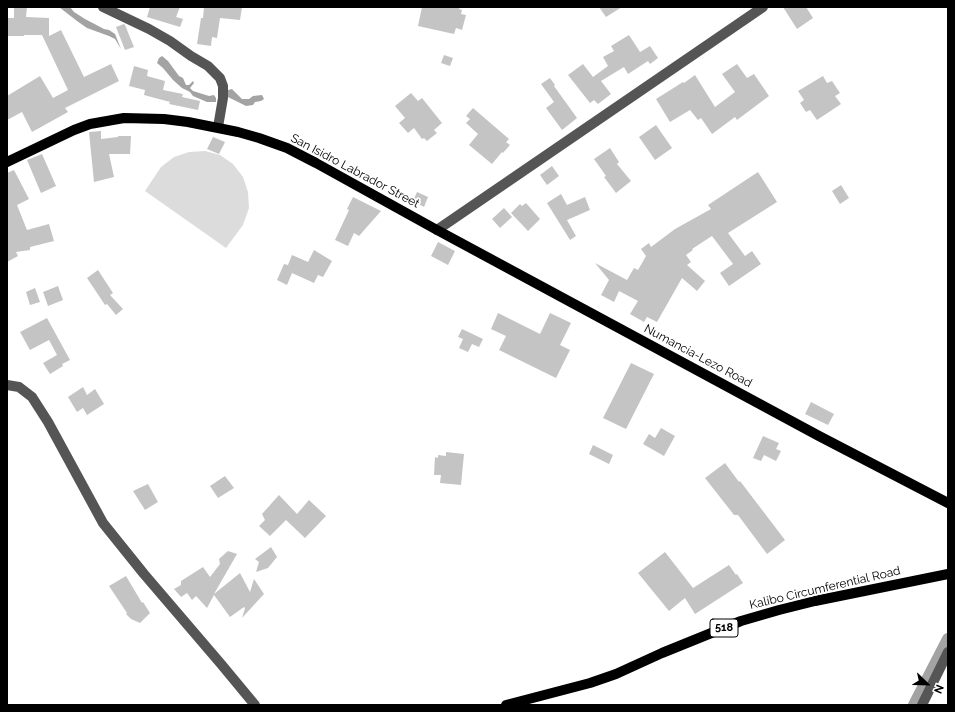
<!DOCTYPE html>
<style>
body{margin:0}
#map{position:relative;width:955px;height:712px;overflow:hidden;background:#fff;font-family:Raleway,sans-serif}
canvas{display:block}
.frame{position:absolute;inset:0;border:8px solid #000;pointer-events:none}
.north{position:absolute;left:907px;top:664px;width:40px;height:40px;-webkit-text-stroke:3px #fff;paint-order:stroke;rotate:113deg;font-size:11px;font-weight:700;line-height:16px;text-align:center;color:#000}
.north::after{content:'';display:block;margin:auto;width:14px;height:18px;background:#000;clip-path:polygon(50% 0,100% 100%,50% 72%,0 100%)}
</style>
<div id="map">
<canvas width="955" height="712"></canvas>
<div class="frame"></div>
<div class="north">N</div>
</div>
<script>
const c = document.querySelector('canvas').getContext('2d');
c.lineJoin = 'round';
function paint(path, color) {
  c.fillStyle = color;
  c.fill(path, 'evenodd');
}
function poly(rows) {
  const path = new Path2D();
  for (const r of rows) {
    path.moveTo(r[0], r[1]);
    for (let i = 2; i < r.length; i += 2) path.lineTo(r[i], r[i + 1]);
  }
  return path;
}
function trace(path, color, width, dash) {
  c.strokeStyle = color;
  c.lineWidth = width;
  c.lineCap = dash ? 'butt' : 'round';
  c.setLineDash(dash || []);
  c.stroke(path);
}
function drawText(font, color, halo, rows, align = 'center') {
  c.font = font + ' Raleway,sans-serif';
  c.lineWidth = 3.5;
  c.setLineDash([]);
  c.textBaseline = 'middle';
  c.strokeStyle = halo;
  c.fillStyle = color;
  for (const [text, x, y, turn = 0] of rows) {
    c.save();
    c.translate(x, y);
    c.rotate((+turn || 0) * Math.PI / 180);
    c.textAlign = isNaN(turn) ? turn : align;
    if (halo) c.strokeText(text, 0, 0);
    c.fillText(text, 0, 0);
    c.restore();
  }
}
const green = poly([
 [205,151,220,155,233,164,243,177,248,192,249,208,243,225,226,248,145,191,161,167,174,157,189,152]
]);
const water = poly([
 [59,7,70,7,74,12,85,19,104,29,109,30,115,34,121,49,115,39,109,36,87,28,77,21],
 [162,56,168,61,179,76,183,78,186,85,189,85,193,81,194,83,190,88,193,91,209,96,214,95,216,98,216,102,207,102,193,96,190,92,182,88,173,80,163,68,157,63,159,58],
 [232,89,242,99,249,99,253,96,262,95,264,99,261,101,255,102,253,105,246,106,228,97,228,90]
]);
const canal = poly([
 [914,705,948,639]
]);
const building = poly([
 [14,7,27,7,26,17,49,18,49,36,61,30,84,77,111,64,119,81,65,108,68,112,32,132,22,112,7,120,7,96,40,76,53,98,68,90,42,35,24,35,24,36,7,36,7,18,14,18],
 [150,7,180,7,176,17,183,19,180,27,147,17],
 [204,7,242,7,240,20,220,18,217,38,212,37,211,46,197,44,201,18,203,18],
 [422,7,460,7,459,9,462,10,461,14,466,15,462,30,456,28,454,34,418,26],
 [599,7,622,7,606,17],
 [783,7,806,7,813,18,797,29],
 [124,24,125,25,134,47,125,50,116,27],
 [629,35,640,52,650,46,658,58,650,64,648,61,628,74,624,67,601,81,611,94,598,104,594,100,590,103,568,75,583,64,593,77,608,66,603,57,614,51,611,46],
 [444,55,453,58,450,66,441,63],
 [737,64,747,78,754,74,769,96,737,120,735,117,712,134,701,118,698,120,690,110,670,122,656,99,683,82,684,83,695,75,715,107,735,92,722,74],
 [134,66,148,70,147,76,165,81,163,90,183,94,182,97,200,101,198,110,169,104,170,102,144,95,145,90,129,86],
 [823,76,827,83,832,81,840,93,835,96,841,104,817,120,810,110,806,112,800,103,804,100,798,91],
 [550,78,555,85,554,86,577,118,562,130,546,108,554,102,541,84],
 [411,93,418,101,422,98,442,123,434,130,437,133,427,141,424,138,422,139,414,128,408,133,399,123,405,118,395,106],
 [473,108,509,139,506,142,510,145,503,153,502,152,492,164,469,145,478,134,466,123,470,119,466,116],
 [656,125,672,148,655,160,639,137],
 [101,131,101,139,118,137,118,136,131,136,130,154,109,154,114,177,94,182,89,132],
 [213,137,225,142,219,154,207,149],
 [610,148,619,162,617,164,631,181,616,193,604,177,606,176,594,159],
 [42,154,56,186,41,193,27,160],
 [552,166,559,176,547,185,540,175],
 [14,170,29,199,17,205,27,230,49,224,54,241,30,247,30,250,16,252,18,256,7,262,7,173],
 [758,172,777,202,728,233,745,256,752,251,761,264,729,286,720,273,733,264,712,236,692,249,693,250,686,255,691,262,687,265,705,281,697,291,682,278,657,322,647,317,644,322,630,314,638,301,619,291,614,302,601,295,609,280,595,263,627,280,634,268,638,270,646,256,641,249,649,243,651,247,675,229,711,209,708,205],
 [841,185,849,198,840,204,832,191],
 [417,192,428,197,424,207,413,201],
 [561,194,567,205,585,197,590,210,567,220,576,236,570,240,547,203],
 [353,197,381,211,359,236,354,233,348,246,335,240,349,210,347,209],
 [526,203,540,219,528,231,511,213,520,204,522,206],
 [504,208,512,217,500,228,492,219],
 [438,242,455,251,448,265,431,256],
 [314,250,332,261,323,277,318,275,314,283,292,273,287,285,277,280,284,264,288,265,292,255,308,262],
 [98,270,113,293,110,295,123,309,116,315,107,304,105,305,87,278],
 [58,286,63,300,48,306,43,292],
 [35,288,40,302,30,305,26,292],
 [498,313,540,334,550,313,571,323,560,345,570,350,556,378,499,350,506,336,491,329],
 [47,318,70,360,62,364,63,366,50,374,43,363,57,355,49,340,30,350,20,332],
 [462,329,483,339,479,347,472,344,468,352,459,348,463,339,458,337],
 [631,363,654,374,626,429,603,418],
 [83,387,87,395,95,389,104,404,87,415,83,408,77,412,68,397],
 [811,402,834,414,828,425,805,414],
 [661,428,675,436,664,456,643,444,649,434,655,438],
 [763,436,779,443,776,449,781,451,776,461,764,455,761,461,753,458],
 [593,445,613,455,609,464,589,454],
 [446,452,464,454,461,485,440,483,441,475,434,475,435,457,438,458,438,455,446,456],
 [725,463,739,482,740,481,785,540,767,554,738,515,734,515,705,478],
 [225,476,234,488,218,498,210,486],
 [148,484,158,502,145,510,133,491],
 [279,495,297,514,309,500,326,516,305,538,286,520,270,536,259,526,265,520,262,514],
 [271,547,277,557,268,568,256,572,259,562,255,559],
 [228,551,237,554,214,594,240,573,250,592,254,579,264,594,242,618,245,608,244,607,230,617,214,595,207,608,196,596,192,600,187,593,181,597,174,589,181,585,181,581,203,567,210,577,220,564,219,559],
 [665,552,693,588,729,565,736,575,737,574,743,583,695,614,685,598,669,611,638,573],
 [126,576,142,603,143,602,150,613,140,623,131,619,126,614,127,613,109,586]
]);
const minor = poly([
 [103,7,149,29,170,41,191,56,208,66,220,78,223,86,223,98,218,127],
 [437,230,763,7],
 [7,385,19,387,32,397,48,422,103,523,144,574,221,664,255,705],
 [922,705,948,652]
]);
const major = poly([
 [7,162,74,130,90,124,124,118,164,119,188,122,238,132,259,138,287,148,316,163,437,230,819,436,948,503],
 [506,705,590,683,616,674,662,653,741,621,779,610,815,601,948,574]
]);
const shields = [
 [724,628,28]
];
const shieldNames = [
 ["518",724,628]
];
const streetNames = [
 ["San Isidro Labrador Street",355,171,28],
 ["Numancia-Lezo Road",698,356,28],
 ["Kalibo Circumferential Road",825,588,-13]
];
paint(green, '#dcdcdc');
paint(water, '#a3a3a3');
trace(canal, '#a3a3a3', 12);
paint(building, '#c4c4c4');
trace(minor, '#555', 10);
trace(major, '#000', 10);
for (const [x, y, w] of shields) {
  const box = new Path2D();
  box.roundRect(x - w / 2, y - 9, w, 18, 3);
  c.fillStyle = '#fff';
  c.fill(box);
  trace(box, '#000', 1);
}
drawText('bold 11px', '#000', null, shieldNames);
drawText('12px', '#000', '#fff', streetNames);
</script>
